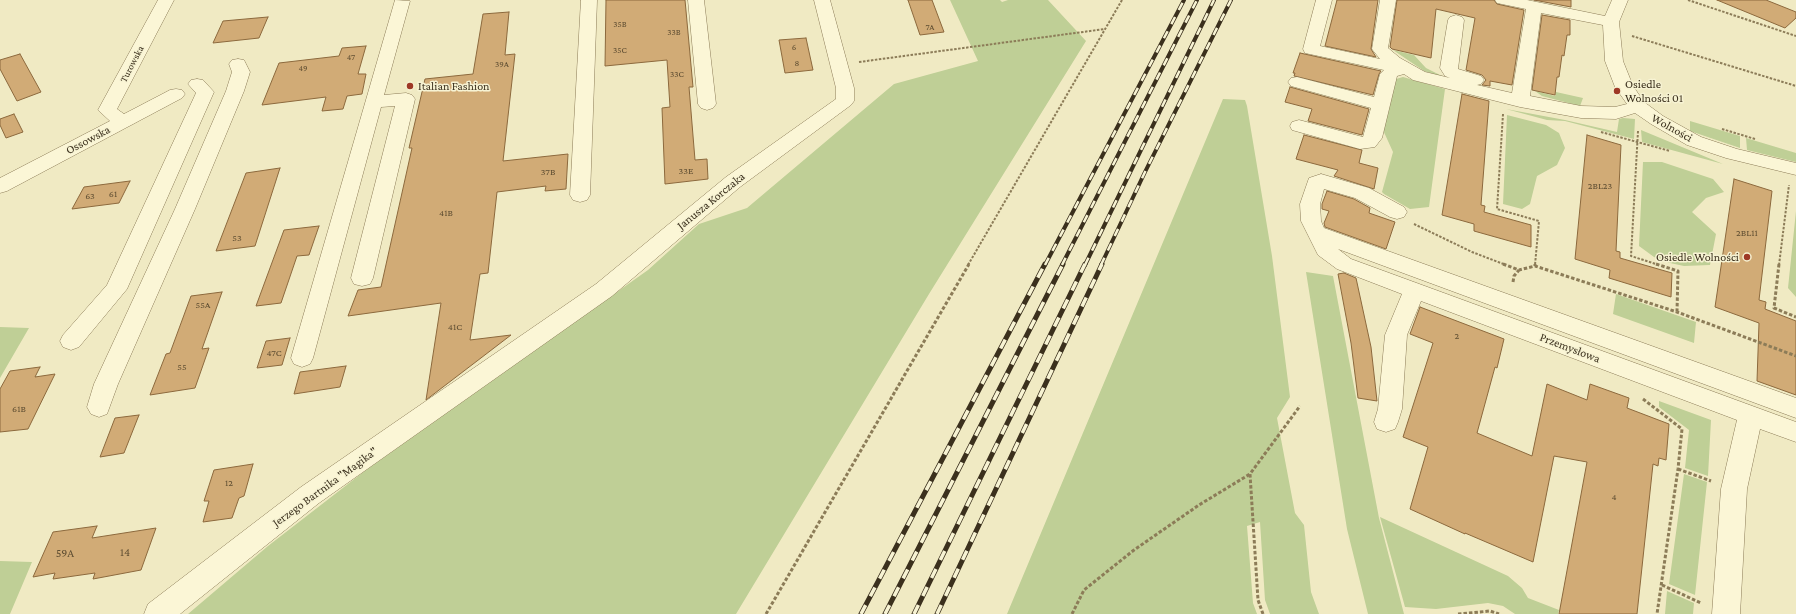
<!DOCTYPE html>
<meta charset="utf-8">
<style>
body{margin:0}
canvas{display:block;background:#f0eac3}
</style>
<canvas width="1796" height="614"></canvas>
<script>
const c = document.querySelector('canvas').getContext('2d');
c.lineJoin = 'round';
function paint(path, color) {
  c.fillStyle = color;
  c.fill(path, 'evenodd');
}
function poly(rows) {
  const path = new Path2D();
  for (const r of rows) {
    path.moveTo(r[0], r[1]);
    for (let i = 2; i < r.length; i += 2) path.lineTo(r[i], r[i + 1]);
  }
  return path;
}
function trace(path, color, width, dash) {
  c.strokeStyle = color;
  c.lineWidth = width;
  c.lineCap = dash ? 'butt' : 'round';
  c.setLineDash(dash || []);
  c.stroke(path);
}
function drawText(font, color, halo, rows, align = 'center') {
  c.font = font + ' "Crimson Pro",serif';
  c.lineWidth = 3;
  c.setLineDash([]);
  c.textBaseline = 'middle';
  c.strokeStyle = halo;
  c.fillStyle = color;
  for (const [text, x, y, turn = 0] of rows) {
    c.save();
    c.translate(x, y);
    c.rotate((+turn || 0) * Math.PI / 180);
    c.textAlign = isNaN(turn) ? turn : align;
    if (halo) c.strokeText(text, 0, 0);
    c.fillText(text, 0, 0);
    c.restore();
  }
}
const green = poly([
 [950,0,1000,0,1002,2,1008,0,1048,0,1086,41,929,294,736,614,188,614,268,546,366,470,648,270,699,224,747,208,894,84,978,61],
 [1393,50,1414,55,1426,68,1448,79,1424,71],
 [1403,77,1445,89,1429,207,1410,209,1384,194,1382,192,1393,152,1383,130,1396,79],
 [1535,91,1555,96,1556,92,1583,98,1580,106,1542,96],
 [1223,99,1245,100,1247,106,1272,256,1290,397,1277,418,1295,513,1304,525,1311,592,1319,614,1270,614,1265,600,1260,522,1247,526,1253,603,1257,614,1007,614],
 [1506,109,1565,120,1617,132,1619,119,1623,118,1635,119,1634,139,1565,121,1547,120],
 [1507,115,1546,125,1559,133,1565,148,1557,165,1537,176,1530,204,1522,209,1503,204],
 [1690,121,1740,136,1740,148,1690,131],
 [1641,130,1723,164,1642,142],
 [1746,138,1796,153,1796,162,1747,150],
 [1643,162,1662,162,1713,179,1724,192,1706,198,1692,212,1716,234,1710,265,1684,266,1670,263,1654,257,1639,246],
 [1796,211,1796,297,1788,288],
 [1306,272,1333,276,1379,518,1404,614,1368,614,1347,529],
 [1616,294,1696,322,1694,343,1613,314],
 [0,327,29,328,0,378],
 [1659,401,1711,420,1708,476,1685,468,1689,430,1659,407],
 [1684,474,1707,482,1695,595,1669,584],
 [1380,517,1508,576,1522,588,1528,598,1559,610,1558,614,1515,614,1503,606,1488,603,1436,609,1405,607],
 [0,561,32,562,10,614,0,614],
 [1667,591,1694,603,1693,614,1665,614]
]);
const building = poly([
 [606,0,685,0,693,87,689,87,695,160,707,159,708,179,665,184,662,108,670,107,667,60,605,66,606,0],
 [908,0,932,0,944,32,920,35,908,0],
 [1337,0,1378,0,1371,49,1376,57,1325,46,1337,0],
 [1397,0,1494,0,1497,4,1524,10,1512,85,1490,81,1490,86,1482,85,1486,80,1482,75,1466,70,1475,18,1436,9,1431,58,1392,49,1390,47,1397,0],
 [1534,0,1571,0,1571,7,1534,0],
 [1717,0,1766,0,1796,12,1796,18,1785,28,1717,0],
 [509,12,505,55,515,54,503,161,568,154,566,189,545,191,546,186,497,192,488,273,480,274,470,340,511,335,426,400,441,303,348,316,358,290,381,287,412,148,409,148,425,79,473,74,483,14,509,12],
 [1542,15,1570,20,1570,35,1567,35,1564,56,1562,55,1559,77,1557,77,1555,95,1532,90,1542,15],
 [268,17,259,38,213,43,223,21,268,17],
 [806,38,813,70,785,73,779,40,806,38],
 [366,46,358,74,366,74,362,94,347,96,343,109,322,111,326,97,262,105,279,63,339,56,342,48,366,46],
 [1300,53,1381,71,1379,74,1373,95,1294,76,1295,73,1293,73,1300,53],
 [20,54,41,92,17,101,0,69,0,60,20,54],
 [1290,87,1369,109,1362,135,1308,121,1312,109,1285,102,1290,87],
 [1462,94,1489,101,1481,205,1485,206,1484,212,1531,225,1531,247,1474,231,1474,224,1442,215,1462,94],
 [14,114,23,132,6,138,0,125,0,119,14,114],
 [1304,135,1362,150,1359,163,1378,168,1374,189,1334,176,1338,170,1296,159,1304,135],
 [1587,135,1621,145,1616,251,1620,252,1620,258,1672,273,1671,297,1609,278,1610,270,1575,259,1587,135],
 [280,168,255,246,216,251,246,173,280,168],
 [1734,179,1772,191,1759,300,1766,302,1765,309,1796,321,1796,395,1757,381,1759,323,1715,307,1734,179],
 [130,181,119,203,72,209,84,187,130,181],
 [1327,191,1354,199,1370,208,1369,213,1395,222,1386,249,1325,227,1324,223,1329,211,1322,209,1322,204,1327,191],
 [319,226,309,255,297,256,281,303,256,306,284,230,319,226],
 [1344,273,1356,278,1371,347,1377,401,1358,398,1351,343,1338,274,1344,273],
 [222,292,202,349,209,348,195,388,150,395,166,354,170,353,191,296,222,292],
 [1420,307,1504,339,1497,368,1495,367,1477,433,1532,456,1547,384,1587,400,1590,384,1629,398,1627,408,1669,424,1666,460,1659,458,1658,466,1653,464,1637,614,1559,614,1587,462,1554,456,1533,562,1465,533,1465,534,1410,509,1428,447,1403,437,1433,343,1410,334,1420,307],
 [290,338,282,365,257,368,266,341,290,338],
 [346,366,340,387,294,394,300,372,346,366],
 [40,367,35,377,55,374,28,429,0,432,0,389,10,371,40,367],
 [139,415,124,453,100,457,115,418,139,415],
 [253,464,244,496,239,498,232,518,203,522,209,501,204,501,214,470,253,464],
 [97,526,92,538,156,528,141,570,93,579,95,573,53,579,55,573,33,577,53,532,97,526]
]);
const pathFar1 = poly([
 [1688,0,1796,36],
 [1632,36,1796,86],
 [859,62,1105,29],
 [1503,114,1497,209,1539,221,1535,265],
 [1722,129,1755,139],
 [1638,131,1631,256,1659,265],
 [1601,132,1670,151],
 [1414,224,1472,252,1506,265],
 [968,265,1122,0],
 [1779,265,1789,185]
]);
const path = poly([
 [1503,264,1519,270,1535,266,1677,312,1796,356],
 [1656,264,1678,271,1677,312],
 [1779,264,1774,308,1796,317],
 [1535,266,1535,264],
 [1513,282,1514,276,1519,270],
 [1643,399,1682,429,1678,469,1657,614],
 [1678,469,1711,481],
 [1662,585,1701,603],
 [766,614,969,264],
 [1072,614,1084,590,1134,550,1199,505,1250,474],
 [1263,614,1258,600,1250,474,1300,406],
 [1458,614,1490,611,1499,614]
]);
const minor = poly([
 [158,0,174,0,117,109,124,114,170,90,176,89,182,90,185,94,182,98,7,191,0,193,0,178,110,121,98,110,158,0],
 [395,0,410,1,384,95,406,93,412,95,415,99,373,278,370,284,362,286,354,284,351,278,395,106,381,107,313,358,310,364,302,367,294,364,291,358,395,0],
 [581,0,597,0,590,195,587,200,580,202,573,200,570,195,581,0],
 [688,0,704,0,716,104,713,108,707,110,701,108,698,104,688,0],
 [814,0,830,0,854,88,854,101,851,105,740,187,612,296,319,503,180,614,144,614,148,604,301,487,596,284,726,177,836,99,836,88,814,0],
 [1316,0,1332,0,1320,46,1380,59,1372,49,1380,0,1396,0,1388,48,1400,58,1425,72,1450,78,1445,76,1440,68,1448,20,1450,17,1456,15,1462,17,1464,20,1458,69,1481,76,1484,80,1481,84,1477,85,1512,93,1526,9,1497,3,1495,0,1527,0,1605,16,1612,0,1628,0,1619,22,1623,61,1633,86,1644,102,1663,116,1701,137,1737,149,1796,163,1796,175,1726,158,1687,145,1651,124,1635,113,1616,119,1581,118,1520,107,1413,80,1404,74,1397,76,1382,138,1375,147,1360,149,1292,130,1290,126,1292,122,1299,120,1363,137,1371,108,1291,86,1288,82,1291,78,1297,77,1374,97,1380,74,1384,70,1305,53,1303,49,1316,0],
 [1541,13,1603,25,1605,61,1615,87,1627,104,1615,107,1581,106,1530,96,1541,13],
 [238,59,244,60,250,72,244,91,195,209,118,384,107,414,99,417,91,414,87,407,94,384,175,209,226,91,232,72,229,64,232,60,238,59],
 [197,79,203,80,214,92,127,289,79,347,71,350,63,347,60,341,63,335,107,285,196,93,188,84,191,80,197,79],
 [1321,174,1369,188,1404,207,1407,212,1404,217,1397,219,1390,217,1355,198,1324,189,1320,204,1321,221,1324,228,1796,398,1796,418,1338,249,1351,259,1796,422,1796,442,1760,429,1747,489,1740,614,1712,614,1721,489,1737,420,1421,301,1407,335,1402,409,1398,422,1395,429,1386,432,1377,429,1374,422,1378,409,1385,335,1402,294,1337,269,1318,255,1301,221,1300,204,1309,178,1321,174]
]);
const railFar1 = poly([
 [1045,265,1184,0],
 [1062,265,1197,0],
 [1085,265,1214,0],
 [1101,265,1145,172,1231,0]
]);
const rail = poly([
 [861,614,1045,264],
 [885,614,1063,264],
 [914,614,1085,264],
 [937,614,1102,264]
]);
const markers = [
 [410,86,4,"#9e3825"],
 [1617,91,4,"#9e3825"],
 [1747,257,4,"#9e3825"]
];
const farNumbernames = [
 ["35B",620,24],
 ["7A",930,27],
 ["33B",674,32],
 ["6",794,47],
 ["35C",620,50],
 ["47",351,57],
 ["8",797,63],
 ["39A",502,64],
 ["49",303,68],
 ["33C",677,74]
];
const farStreetnames = [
 ["Turowska",132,64,-62]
];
const numberNames = [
 ["33E",686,171],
 ["37B",548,172],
 ["2BL23",1600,186],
 ["61",113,194],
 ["63",90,196],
 ["41B",446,213],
 ["2BL11",1747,233],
 ["53",237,238],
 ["55A",203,305],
 ["41C",455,327],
 ["2",1457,336],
 ["47C",274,353],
 ["55",182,367],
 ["61B",19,409],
 ["12",229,483],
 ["4",1614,497]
];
const poiNames = [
 ["Osiedle",1625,84],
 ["Wolności 01",1625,98],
 ["Italian Fashion",418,86],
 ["Osiedle Wolności",1739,257,"right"]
];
const streetNames = [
 ["Wolności",1672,128,29],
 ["Ossowska",88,140,-28],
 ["Janusza Korczaka",711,201,-39],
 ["Przemysłowa",1570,348,21],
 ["Jerzego Bartnika \"Magika\"",325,487,-36]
];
const nearNumbernames = [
 ["14",125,552],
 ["59A",65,553]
];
paint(green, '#bfcf96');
paint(building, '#d1ab76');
trace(building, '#8c693d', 1);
trace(minor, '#8c7c58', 1);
trace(pathFar1, '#8c7c58', 2, [2.5, 1.5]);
trace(path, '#8c7c58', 3, [3.5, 2]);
paint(minor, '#fbf6d6');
trace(railFar1, '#3b301d', 4);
trace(rail, '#3b301d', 5);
trace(railFar1, '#f7f3d3', 2.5, [8]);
trace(rail, '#f7f3d3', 3.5, [10]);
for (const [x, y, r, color] of markers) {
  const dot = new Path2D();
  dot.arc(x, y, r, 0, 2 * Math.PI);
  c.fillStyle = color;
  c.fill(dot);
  trace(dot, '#f7f3d3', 1.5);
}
drawText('9px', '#604f33', null, farNumbernames);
drawText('10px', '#3b301d', '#f7f3d3', farStreetnames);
drawText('10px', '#604f33', null, numberNames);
drawText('12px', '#3b301d', '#f7f3d3', poiNames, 'left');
drawText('12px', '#3b301d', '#f7f3d3', streetNames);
drawText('12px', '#604f33', null, nearNumbernames);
</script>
